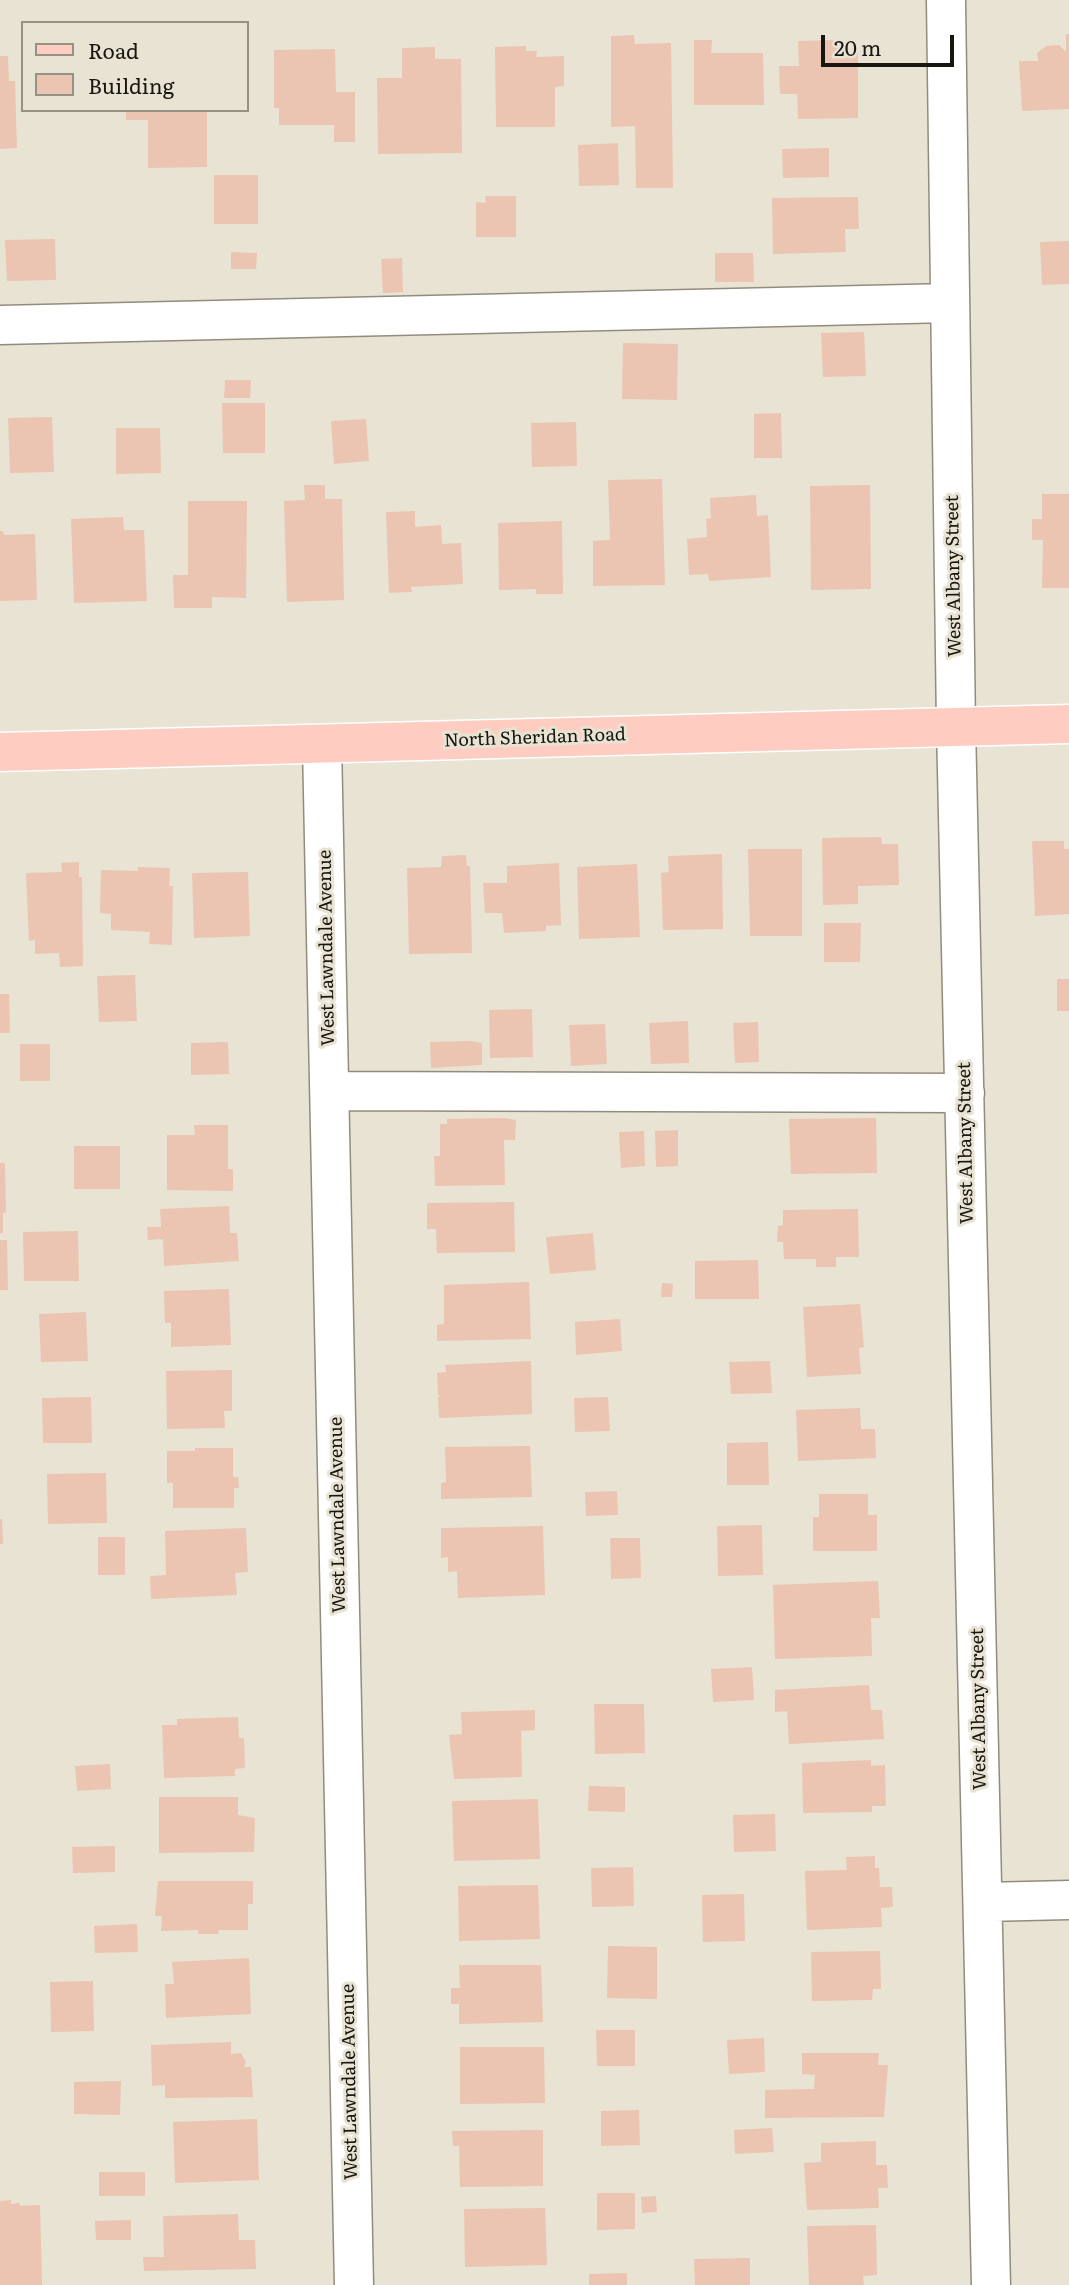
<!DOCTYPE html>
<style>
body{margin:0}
#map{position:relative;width:1069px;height:2285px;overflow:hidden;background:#e8e3d3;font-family:Literata,serif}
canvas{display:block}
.legend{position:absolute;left:21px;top:21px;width:228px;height:91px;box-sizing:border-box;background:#e8e3d3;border:2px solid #949185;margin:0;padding:9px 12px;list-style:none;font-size:21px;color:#171610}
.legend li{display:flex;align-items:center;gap:14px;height:35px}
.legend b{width:35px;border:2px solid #949185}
.scale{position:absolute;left:821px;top:35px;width:133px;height:32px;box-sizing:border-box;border:4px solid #171610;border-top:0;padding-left:9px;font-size:21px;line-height:24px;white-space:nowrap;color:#171610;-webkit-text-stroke:5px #e8e3d3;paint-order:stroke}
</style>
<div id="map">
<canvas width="1069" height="2285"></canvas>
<ul class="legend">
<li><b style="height:9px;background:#feccc1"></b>Road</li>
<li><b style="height:19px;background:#ebc5b1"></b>Building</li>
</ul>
<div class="scale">20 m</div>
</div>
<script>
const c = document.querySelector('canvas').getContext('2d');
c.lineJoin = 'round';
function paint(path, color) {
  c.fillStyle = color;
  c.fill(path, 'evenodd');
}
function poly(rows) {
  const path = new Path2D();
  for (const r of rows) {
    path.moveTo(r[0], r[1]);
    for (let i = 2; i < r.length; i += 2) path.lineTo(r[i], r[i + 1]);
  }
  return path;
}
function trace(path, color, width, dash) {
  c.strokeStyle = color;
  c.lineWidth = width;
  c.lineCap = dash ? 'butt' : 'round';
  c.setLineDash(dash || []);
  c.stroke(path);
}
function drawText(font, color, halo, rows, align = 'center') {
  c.font = font + ' Literata,serif';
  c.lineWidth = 6;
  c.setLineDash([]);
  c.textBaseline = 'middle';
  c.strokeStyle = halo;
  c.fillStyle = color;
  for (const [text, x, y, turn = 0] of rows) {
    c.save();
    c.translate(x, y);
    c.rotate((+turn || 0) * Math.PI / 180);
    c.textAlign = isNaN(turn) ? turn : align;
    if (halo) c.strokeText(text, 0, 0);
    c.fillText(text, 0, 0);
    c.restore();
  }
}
const building = poly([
 [1066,34,1069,34,1069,109,1022,111,1019,61,1038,61,1037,53,1046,46,1059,45,1066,52],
 [634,35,635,44,671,43,673,188,636,188,635,126,611,127,611,36],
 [694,40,712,40,711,53,763,53,764,105,694,105],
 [839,40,838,53,858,52,858,118,798,119,797,94,780,94,779,66,799,66,798,41],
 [526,46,526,51,537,51,536,57,564,56,564,86,555,87,555,127,496,127,495,47],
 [435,47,435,59,461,59,462,153,378,154,377,78,402,78,402,48],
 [335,49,336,92,355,92,355,142,334,142,334,125,279,125,279,108,274,108,274,50],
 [0,56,8,56,9,81,15,81,17,148,0,149],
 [126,110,207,110,207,167,148,168,148,120,126,120],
 [618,143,619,185,579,186,578,145],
 [829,148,829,177,783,178,782,149],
 [214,175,258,175,258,224,214,224],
 [485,196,516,196,516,237,476,237,476,202,486,203],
 [858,197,859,229,845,229,846,252,773,254,772,198],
 [55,239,56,280,7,281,5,240],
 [1069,241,1069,284,1042,285,1040,242],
 [231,252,257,253,256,269,231,269],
 [715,253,753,253,754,282,715,282],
 [402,258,403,292,383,293,381,259],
 [864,332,866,376,823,377,821,333],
 [623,343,678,344,677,400,622,399],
 [225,380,251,380,250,398,224,398],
 [222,403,265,403,265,453,223,453],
 [781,413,782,458,754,458,754,414],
 [52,417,54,472,10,473,8,418],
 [366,419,369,461,334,464,331,421],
 [576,422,577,466,532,467,531,423],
 [116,428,160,428,161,473,116,474],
 [662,479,665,585,593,586,593,541,610,540,608,480],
 [304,485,325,485,325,499,342,499,344,600,287,602,284,501,305,500],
 [870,485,871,589,811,590,810,486],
 [1042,494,1069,494,1069,588,1042,588,1043,540,1032,540,1032,519,1042,519],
 [756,495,757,516,768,515,771,577,709,581,708,574,689,575,687,539,707,537,706,519,711,518,710,498],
 [188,501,247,501,246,598,212,597,212,608,174,608,173,575,188,575],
 [415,511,415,527,441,525,442,544,461,543,463,584,411,587,412,592,389,593,386,512],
 [123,517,124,530,144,530,147,601,74,603,71,519],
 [562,521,563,594,536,594,536,589,499,590,498,523],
 [0,531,3,531,4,535,35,534,37,600,0,601],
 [881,837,882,844,898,844,899,885,858,886,858,904,823,905,822,838],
 [1032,841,1064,841,1064,849,1069,849,1069,914,1035,916],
 [748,849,802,849,802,936,750,936],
 [722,854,723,929,663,930,661,873,669,872,668,856],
 [466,855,467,866,470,866,472,953,409,954,407,868,441,867,442,856],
 [79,862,79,877,82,877,83,966,60,967,59,953,35,954,35,940,29,941,26,873,62,872,61,863],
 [559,863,561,925,546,926,546,931,504,933,502,913,485,913,483,883,507,883,507,866],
 [637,864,640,937,579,939,577,867],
 [138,867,170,868,169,886,173,886,172,945,149,944,150,932,111,930,111,914,100,913,101,870,138,871],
 [248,872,250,936,194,938,192,873],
 [824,923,861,923,860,962,824,962],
 [135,975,137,1021,99,1022,97,976],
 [1057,979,1069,979,1069,1011,1057,1011],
 [0,994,9,994,10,1033,0,1033],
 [532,1009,533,1057,490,1058,489,1010],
 [688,1021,689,1063,651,1064,649,1023],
 [758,1022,759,1062,735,1063,733,1023],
 [605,1024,607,1064,571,1066,569,1025],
 [472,1041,482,1043,482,1065,431,1068,430,1042],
 [228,1042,229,1074,191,1075,191,1043],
 [20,1044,50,1044,50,1081,20,1081],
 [504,1118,516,1120,515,1140,504,1140,505,1185,435,1186,434,1156,440,1156,440,1124,447,1124,447,1119],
 [876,1118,877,1173,791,1174,789,1119],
 [194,1125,228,1125,228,1169,233,1169,233,1191,167,1190,167,1135,195,1135],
 [678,1130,678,1166,656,1167,655,1131],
 [644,1131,645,1166,621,1168,619,1132],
 [74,1146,120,1146,120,1189,74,1189],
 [0,1163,5,1163,6,1213,3,1213,3,1233,0,1233],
 [514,1202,515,1252,437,1253,436,1229,427,1229,427,1203],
 [229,1206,230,1233,237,1233,239,1261,164,1266,163,1239,148,1240,147,1227,161,1227,160,1209],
 [858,1209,859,1257,836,1257,836,1267,816,1267,816,1259,784,1259,783,1242,777,1242,778,1226,783,1225,783,1210],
 [78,1231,79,1281,24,1281,23,1232],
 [593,1233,596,1270,550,1274,546,1237],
 [0,1240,7,1240,8,1290,0,1290],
 [758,1260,759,1299,695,1299,695,1261],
 [529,1282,531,1339,437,1341,437,1325,444,1324,444,1285],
 [662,1283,673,1284,672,1297,661,1297],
 [229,1289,231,1345,171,1347,171,1323,165,1323,164,1291],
 [860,1304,864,1347,859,1348,861,1374,807,1377,803,1307],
 [86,1312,88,1361,41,1362,39,1314],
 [620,1319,622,1351,576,1355,575,1322],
 [531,1361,532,1414,439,1418,438,1397,441,1397,438,1395,437,1373,446,1372,445,1365],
 [770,1361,772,1393,731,1394,729,1362],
 [232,1370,232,1411,224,1411,225,1428,167,1429,166,1371],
 [91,1397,92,1443,43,1443,42,1398],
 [608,1397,610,1431,575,1432,574,1398],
 [860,1408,861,1429,875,1429,876,1458,798,1461,796,1410],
 [768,1442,769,1485,727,1485,727,1443],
 [530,1446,532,1497,441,1499,441,1483,446,1482,445,1447],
 [195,1448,233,1448,233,1477,238,1477,239,1488,234,1488,234,1508,173,1508,173,1483,167,1483,167,1451,195,1451],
 [106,1473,107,1523,48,1524,47,1474],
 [617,1491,618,1515,586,1516,585,1492],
 [819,1494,868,1494,868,1515,877,1515,877,1551,813,1551,813,1517,819,1517],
 [0,1519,2,1519,3,1544,0,1544],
 [762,1525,763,1575,718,1576,717,1526],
 [543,1526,545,1595,458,1598,457,1571,448,1572,448,1557,441,1558,441,1528],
 [246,1528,248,1572,235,1573,237,1595,151,1599,150,1576,166,1575,165,1531],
 [98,1537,125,1537,125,1575,98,1575],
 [610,1538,640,1538,641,1578,611,1579],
 [878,1581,880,1618,871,1618,872,1656,775,1659,773,1585],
 [752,1667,754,1700,713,1702,711,1669],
 [869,1685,871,1710,882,1710,884,1739,789,1744,787,1711,775,1712,775,1690],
 [594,1704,644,1704,645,1753,595,1754],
 [535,1710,535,1730,521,1731,522,1777,454,1779,449,1735,462,1734,461,1712],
 [238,1717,239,1738,244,1738,245,1768,235,1769,235,1776,164,1778,162,1725,177,1725,177,1719],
 [871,1760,871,1766,885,1765,886,1806,872,1806,872,1812,803,1813,802,1763],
 [110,1764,111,1789,77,1791,75,1766],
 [589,1786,625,1787,625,1812,588,1811],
 [159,1797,238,1797,238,1815,255,1818,254,1852,159,1853],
 [538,1799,540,1859,454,1861,452,1801],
 [775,1814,776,1851,734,1852,733,1815],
 [115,1846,115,1872,73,1873,72,1847],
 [875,1856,875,1868,879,1868,880,1887,892,1887,893,1907,881,1908,882,1927,807,1930,805,1871,847,1870,846,1857],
 [633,1867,634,1906,592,1907,591,1868],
 [158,1881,253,1881,253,1904,248,1904,248,1930,219,1930,218,1934,198,1934,198,1930,161,1931,162,1916,155,1916],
 [538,1885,540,1939,459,1941,458,1886],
 [744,1894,745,1941,703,1942,702,1895],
 [137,1924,138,1952,95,1953,94,1926],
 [608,1946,657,1947,657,1999,607,1998],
 [880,1951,881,1989,873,1989,872,2000,812,2001,811,1952],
 [249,1958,251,2014,166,2018,165,1984,174,1984,172,1962],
 [459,1965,541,1965,543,2022,459,2024,459,2004,451,2004,451,1988,460,1988],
 [93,1981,94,2031,51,2032,50,1982],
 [596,2030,635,2030,635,2066,597,2066],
 [764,2038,765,2072,729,2074,727,2040],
 [231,2042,231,2054,241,2053,246,2062,244,2067,251,2067,253,2097,165,2098,165,2085,152,2086,151,2045],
 [460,2047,544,2047,545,2103,460,2104],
 [802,2053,879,2053,878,2065,888,2065,884,2117,765,2118,765,2090,814,2089,815,2075,802,2074],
 [121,2081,120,2115,74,2114,74,2082],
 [639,2110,640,2145,601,2146,601,2111],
 [257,2119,259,2180,175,2183,173,2122],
 [772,2128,774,2152,735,2154,734,2130],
 [543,2130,543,2186,460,2187,459,2146,453,2146,452,2131],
 [876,2141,876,2165,887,2165,888,2188,878,2188,879,2208,807,2210,804,2163,821,2162,821,2143],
 [99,2172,145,2172,145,2196,99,2196],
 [597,2193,635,2193,635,2229,597,2230],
 [656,2196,657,2212,642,2213,641,2197],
 [11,2200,11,2204,19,2203,20,2206,40,2205,42,2285,0,2285,0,2201],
 [545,2208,547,2265,465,2267,464,2209],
 [238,2214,239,2240,255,2240,256,2269,144,2271,143,2257,164,2257,163,2216],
 [131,2220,131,2240,96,2240,95,2221],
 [876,2225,877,2275,863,2276,864,2285,809,2285,807,2226],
 [750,2258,750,2285,695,2285,694,2259],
 [627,2273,627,2285,589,2285,589,2274]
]);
const minor = poly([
 [946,0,956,726,991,2285],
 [0,325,950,303],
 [322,744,354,2285],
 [330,1091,965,1093],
 [984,1902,1069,1900]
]);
const major = poly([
 [0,752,1069,724]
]);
const streetNames = [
 ["West Albany Street",954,576,-91],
 ["North Sheridan Road",535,738,-2],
 ["West Lawndale Avenue",327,948,-91],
 ["West Albany Street",966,1143,-91],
 ["West Lawndale Avenue",338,1515,-91],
 ["West Albany Street",979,1709,-91],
 ["West Lawndale Avenue",350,2082,-91]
];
paint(building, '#ebc5b1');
trace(minor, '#918c7e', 41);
trace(major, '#fff', 41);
trace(minor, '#fff', 38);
trace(major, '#feccc1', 38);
drawText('18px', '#171610', '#e8e3d3', streetNames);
</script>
